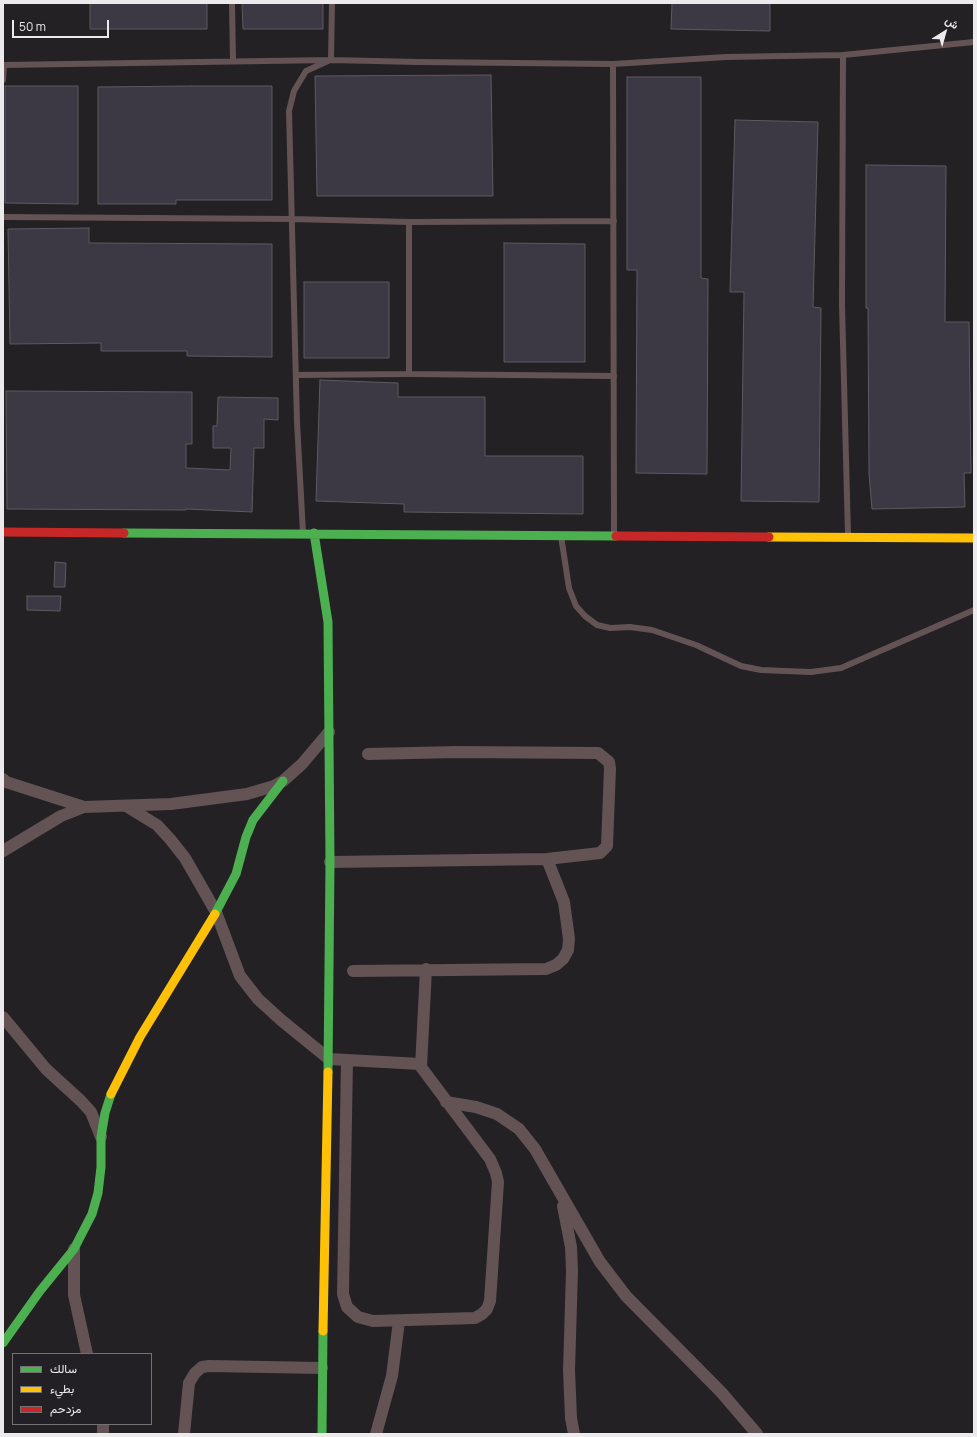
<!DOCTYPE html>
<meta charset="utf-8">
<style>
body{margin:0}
#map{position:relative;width:977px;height:1437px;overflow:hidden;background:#232124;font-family:Manrope,Vazirmatn,sans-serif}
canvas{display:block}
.frame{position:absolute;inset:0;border:4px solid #eceaed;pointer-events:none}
.legend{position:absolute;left:12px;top:1353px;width:140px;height:72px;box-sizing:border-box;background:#232025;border:1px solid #737175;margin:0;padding:5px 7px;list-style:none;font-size:12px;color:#eceaed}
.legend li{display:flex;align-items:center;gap:8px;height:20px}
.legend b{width:20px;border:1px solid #737175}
.north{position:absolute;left:925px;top:12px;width:40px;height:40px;-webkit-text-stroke:3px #232025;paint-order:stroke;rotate:37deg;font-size:11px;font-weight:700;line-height:16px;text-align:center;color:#eceaed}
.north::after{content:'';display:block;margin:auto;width:14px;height:18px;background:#eceaed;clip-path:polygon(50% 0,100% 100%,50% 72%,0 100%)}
.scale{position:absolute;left:12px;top:20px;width:97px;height:18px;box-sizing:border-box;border:2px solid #eceaed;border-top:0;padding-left:5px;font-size:12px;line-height:14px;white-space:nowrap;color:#eceaed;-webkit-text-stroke:3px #232025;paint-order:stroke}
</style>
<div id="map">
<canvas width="977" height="1437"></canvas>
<div class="frame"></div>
<ul class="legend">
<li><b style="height:5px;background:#4caf50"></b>سالك</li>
<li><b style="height:5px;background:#ffc107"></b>بطيء</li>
<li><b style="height:5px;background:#c62828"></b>مزدحم</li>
</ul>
<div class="north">ش</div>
<div class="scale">50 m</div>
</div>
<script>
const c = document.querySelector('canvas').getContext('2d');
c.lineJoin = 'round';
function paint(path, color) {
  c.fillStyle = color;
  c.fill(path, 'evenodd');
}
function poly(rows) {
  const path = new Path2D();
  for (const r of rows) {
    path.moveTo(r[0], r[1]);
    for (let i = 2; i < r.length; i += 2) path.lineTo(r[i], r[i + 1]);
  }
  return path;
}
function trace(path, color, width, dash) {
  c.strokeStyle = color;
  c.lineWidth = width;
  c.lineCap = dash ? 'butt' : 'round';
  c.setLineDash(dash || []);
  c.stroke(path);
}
const building = poly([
 [90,3,207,3,207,29,90,29,90,3],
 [242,3,323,3,323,29,243,29,242,3],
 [672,3,770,3,770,31,671,29,672,3],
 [491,75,493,196,317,196,315,76,491,75],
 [627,77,701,77,701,278,708,279,707,474,636,473,637,270,627,270,627,77],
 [5,86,78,86,78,204,5,203,5,86],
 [192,86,272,86,272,200,176,200,176,204,98,204,98,87,192,86],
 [735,120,818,122,813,307,821,308,819,502,741,501,744,292,730,292,735,120],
 [866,165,946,166,945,322,969,322,971,473,964,473,965,507,872,509,869,473,868,308,866,308,866,165],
 [89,228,89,243,272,244,272,357,187,356,187,351,101,351,101,343,10,344,8,229,89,228],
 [504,243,585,244,585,362,504,362,504,243],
 [304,282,389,282,389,358,304,358,304,282],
 [320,380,398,383,398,397,485,397,485,456,583,456,583,514,404,512,404,504,316,501,320,380],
 [6,391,192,392,192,444,186,444,186,468,230,470,231,448,213,448,213,426,217,426,218,397,278,398,278,420,264,419,264,448,254,448,252,512,186,509,186,510,7,509,6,391],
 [55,562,66,563,65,587,54,587,55,562],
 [27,596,61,596,60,611,27,610,27,596]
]);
const lane = poly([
 [232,3,233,61],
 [843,55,842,305,848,535],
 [331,60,332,3],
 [613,64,614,534],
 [3,65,331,60,418,62,613,64,726,57,843,55,974,42],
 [3,80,4,65],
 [3,217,292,219,409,222,614,221],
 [409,374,409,222],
 [296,375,409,374,614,376],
 [303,533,297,422,289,111,294,91,306,71,328,61],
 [561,536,569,588,576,606,585,616,597,625,610,628,630,627,652,630,696,645,741,666,761,670,811,672,841,668,974,610]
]);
const street = poly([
 [3,779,6,782,84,807],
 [126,806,157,825,170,839,185,858,216,912,240,976,258,999,281,1020,329,1059,420,1064],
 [3,851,61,816,84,807,171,804,247,794,274,786,283,781,302,764,329,732],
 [330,862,547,859,600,853,607,846,610,768,609,762,598,753,457,752,368,754],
 [353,971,546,969,556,965,563,959,568,950,569,939,564,902,547,859],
 [3,1017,46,1069,81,1101,91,1112,101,1137],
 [347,1060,343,1294,347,1307,358,1317,373,1321,475,1318,482,1314,487,1309,490,1301,498,1182,496,1173,490,1159,421,1067,426,969],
 [446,1102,476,1107,497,1114,519,1129,535,1149,600,1262,626,1296,721,1392,757,1434],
 [563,1206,571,1247,572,1271,569,1370,571,1418,574,1434],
 [74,1249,74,1295,87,1354],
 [103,1424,103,1434],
 [184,1434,189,1383,195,1373,202,1367,209,1366,322,1368],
 [376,1434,392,1376,399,1321]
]);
const fast = poly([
 [124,533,616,536],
 [314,533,328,622,330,862,328,1072],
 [215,914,236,874,246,837,253,820,283,781],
 [3,1343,40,1291,74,1249,92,1214,98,1193,101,1167,101,1137,105,1113,111,1094],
 [322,1434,323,1331]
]);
const slow = poly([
 [769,537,974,538],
 [111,1094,140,1037,215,914],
 [323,1331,328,1072]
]);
const jam = poly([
 [3,532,124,533],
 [616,536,769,537]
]);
paint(building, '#3c3945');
trace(building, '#5c5b5e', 1);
trace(lane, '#635354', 6);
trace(street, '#635354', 12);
trace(fast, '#4caf50', 9);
trace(slow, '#ffc107', 9);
trace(jam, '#c62828', 9);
</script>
